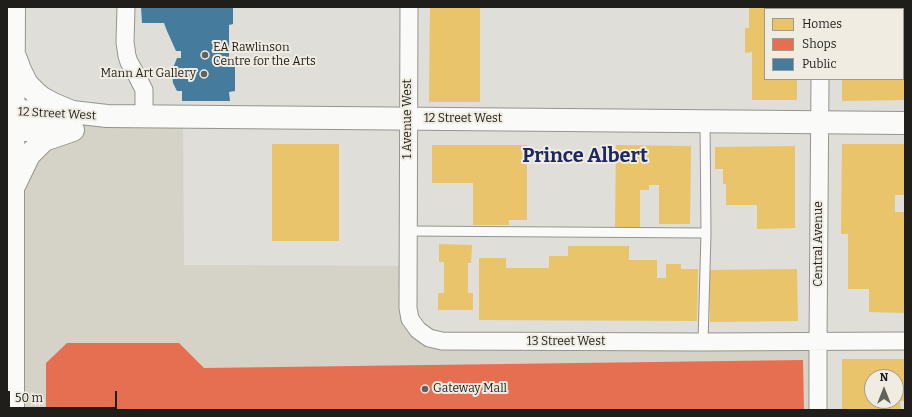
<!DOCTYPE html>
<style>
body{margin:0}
#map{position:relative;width:912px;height:417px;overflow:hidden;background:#dfded8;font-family:Bitter,serif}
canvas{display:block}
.frame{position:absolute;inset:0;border:8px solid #1f1e1b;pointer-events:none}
.legend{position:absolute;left:764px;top:8px;width:140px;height:72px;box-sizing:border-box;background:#f0ece2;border:1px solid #9c9a92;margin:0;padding:5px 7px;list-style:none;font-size:12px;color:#1f1e1b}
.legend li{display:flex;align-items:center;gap:8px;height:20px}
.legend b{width:20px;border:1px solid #9c9a92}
.north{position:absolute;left:864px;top:369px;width:40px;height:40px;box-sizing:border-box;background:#f0ece2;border:1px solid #9c9a92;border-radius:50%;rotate:0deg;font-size:11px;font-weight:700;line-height:16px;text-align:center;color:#1f1e1b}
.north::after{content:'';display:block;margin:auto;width:14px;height:18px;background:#62615d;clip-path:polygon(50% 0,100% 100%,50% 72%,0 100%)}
.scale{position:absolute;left:8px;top:391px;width:109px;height:18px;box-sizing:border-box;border:2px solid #1f1e1b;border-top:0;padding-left:5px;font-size:12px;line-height:14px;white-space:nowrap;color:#1f1e1b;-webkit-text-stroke:3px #f0ece2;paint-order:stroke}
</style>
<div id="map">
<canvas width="912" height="417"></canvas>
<div class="frame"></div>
<ul class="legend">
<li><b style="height:11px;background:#e9c46a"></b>Homes</li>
<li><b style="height:11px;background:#e76f51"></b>Shops</li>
<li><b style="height:11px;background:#457b9d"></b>Public</li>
</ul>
<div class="north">N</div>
<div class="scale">50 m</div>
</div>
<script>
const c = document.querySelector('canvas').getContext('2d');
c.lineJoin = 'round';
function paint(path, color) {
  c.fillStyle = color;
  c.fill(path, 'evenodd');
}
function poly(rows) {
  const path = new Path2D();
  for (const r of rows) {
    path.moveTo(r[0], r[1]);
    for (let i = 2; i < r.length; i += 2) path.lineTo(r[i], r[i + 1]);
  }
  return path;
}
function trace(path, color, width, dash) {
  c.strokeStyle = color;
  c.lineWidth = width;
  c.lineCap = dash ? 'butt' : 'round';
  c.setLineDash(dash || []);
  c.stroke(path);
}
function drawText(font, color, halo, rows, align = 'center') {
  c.font = font + ' Bitter,serif';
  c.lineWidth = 4;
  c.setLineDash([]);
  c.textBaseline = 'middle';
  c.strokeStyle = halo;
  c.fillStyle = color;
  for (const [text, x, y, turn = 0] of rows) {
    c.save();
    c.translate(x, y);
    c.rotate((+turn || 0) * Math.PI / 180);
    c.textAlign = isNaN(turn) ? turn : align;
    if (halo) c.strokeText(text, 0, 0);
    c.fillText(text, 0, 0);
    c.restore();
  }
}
const built = poly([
 [107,116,183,117,184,265,408,266,408,308,429,338,818,341,818,410,13,410,13,191,29,155,73,130]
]);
const homes = poly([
 [430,7,480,7,480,102,429,102],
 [749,7,798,7,798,9,765,9,765,79,797,79,797,100,752,100,752,52,745,53,745,28,749,28],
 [841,7,905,7,905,11,903,11,903,9,841,9],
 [903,33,905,33,905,100,842,101,842,79,903,79],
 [272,144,339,144,339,241,272,241],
 [842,144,905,144,905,195,895,195,895,212,905,212,905,313,869,312,869,289,848,289,848,234,841,234],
 [432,145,527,145,527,220,509,220,509,225,473,225,473,183,432,183],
 [616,145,691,146,690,224,659,224,659,185,649,185,649,190,640,190,640,227,615,227],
 [795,146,795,228,757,229,757,205,726,205,726,184,723,184,723,169,715,169,715,147],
 [439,244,472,245,471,263,468,263,468,293,473,293,473,310,438,310,438,293,444,293,444,262,439,262],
 [568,246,629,246,629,260,657,260,657,278,666,278,666,264,681,264,681,269,698,269,697,321,479,320,479,258,506,258,506,268,549,268,549,256,568,256],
 [797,269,798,321,710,322,709,270],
 [842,359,905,359,905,401,900,401,901,410,842,410],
 [872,377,896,377,896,401,872,401]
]);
const shops = poly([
 [67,343,179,343,204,368,803,360,804,410,46,410,46,363]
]);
const public = poly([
 [141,7,233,7,233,24,229,25,229,58,235,58,235,91,229,92,230,101,182,101,182,91,177,91,173,83,172,75,173,68,177,58,181,58,181,51,176,51,167,31,164,23,142,23]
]);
const lane = poly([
 [408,231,706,233],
 [703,342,706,233,705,121]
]);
const street = poly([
 [126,7,125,42,127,56,129,62,137,76,144,90,144,117],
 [409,7,408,308,410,319,418,330,429,338,442,341,703,342,905,341],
 [821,9,821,7],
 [818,410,818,341,820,79]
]);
const secondary = poly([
 [7,111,72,112,107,116,905,123],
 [7,130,69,130]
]);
const highway = poly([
 [16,59,20,70,27,84,35,92,42,98,53,104,72,112],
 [15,184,29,155,44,140,73,130],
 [13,410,13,191,14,7]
]);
const markers = [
 [205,55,4,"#62615d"],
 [204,74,4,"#62615d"],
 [425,389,4,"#62615d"]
];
const poiNames = [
 ["EA Rawlinson",213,48],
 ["Centre for the Arts",213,62],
 ["Mann Art Gallery",196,74,"right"],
 ["Gateway Mall",433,389]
];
const streetNames = [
 ["12 Street West",57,114,3],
 ["1 Avenue West",408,119,-90],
 ["12 Street West",463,119],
 ["Central Avenue",819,244,-90],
 ["13 Street West",566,342]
];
const townNames = [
 ["Prince Albert",585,156]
];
paint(built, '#d5d2c7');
paint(homes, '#e9c46a');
paint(shops, '#e76f51');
paint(public, '#457b9d');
trace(lane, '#959490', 11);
trace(street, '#959490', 19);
trace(secondary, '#959490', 24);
trace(highway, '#959490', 24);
trace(lane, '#fafaf9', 9);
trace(street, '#fafaf9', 17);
trace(secondary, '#fafaf9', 22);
trace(highway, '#fafaf9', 22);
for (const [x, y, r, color] of markers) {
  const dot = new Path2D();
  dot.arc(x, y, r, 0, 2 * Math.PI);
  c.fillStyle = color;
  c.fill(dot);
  trace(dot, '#f0ece2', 1.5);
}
drawText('12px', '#1f1e1b', '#f0ece2', poiNames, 'left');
drawText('12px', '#1f1e1b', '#f0ece2', streetNames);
drawText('bold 20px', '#1e2860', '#f0ece2', townNames);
</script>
